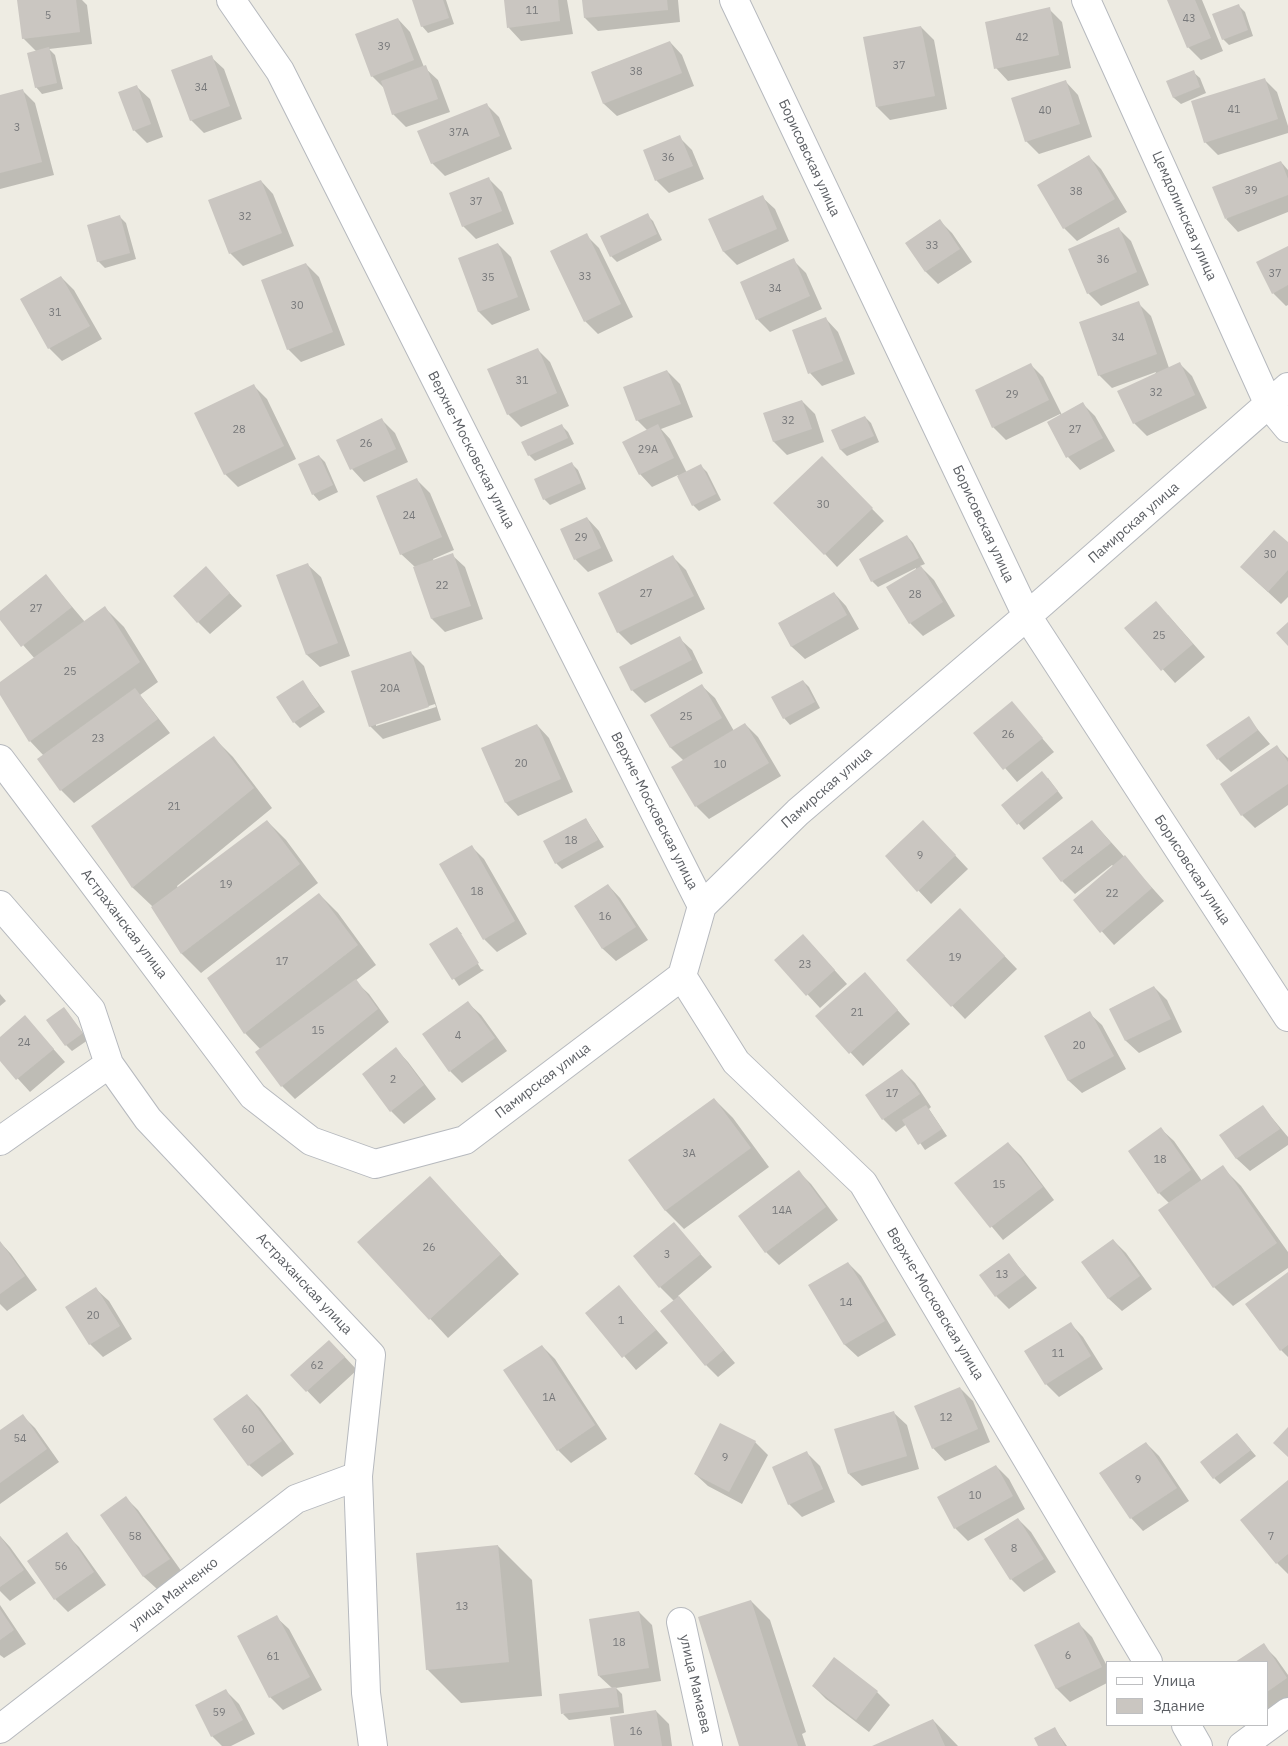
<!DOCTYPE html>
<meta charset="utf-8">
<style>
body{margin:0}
#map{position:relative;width:1288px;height:1746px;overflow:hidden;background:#eeece3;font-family:"IBM Plex Sans",sans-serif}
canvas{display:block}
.legend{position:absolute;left:1106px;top:1661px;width:162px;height:65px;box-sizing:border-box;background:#fff;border:1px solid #bebfc1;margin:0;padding:6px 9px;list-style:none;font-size:15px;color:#5c5f64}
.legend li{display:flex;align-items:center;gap:10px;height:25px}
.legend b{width:25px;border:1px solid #bebfc1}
</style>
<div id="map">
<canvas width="1288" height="1746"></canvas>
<ul class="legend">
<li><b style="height:6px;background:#fff"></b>Улица</li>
<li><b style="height:14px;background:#cac6c1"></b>Здание</li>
</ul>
</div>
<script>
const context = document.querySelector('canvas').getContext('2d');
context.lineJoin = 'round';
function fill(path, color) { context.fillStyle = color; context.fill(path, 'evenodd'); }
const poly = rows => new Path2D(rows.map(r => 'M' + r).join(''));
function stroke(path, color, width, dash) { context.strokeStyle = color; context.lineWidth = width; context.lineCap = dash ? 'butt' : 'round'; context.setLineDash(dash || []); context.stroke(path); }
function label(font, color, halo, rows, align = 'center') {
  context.font = font + ' "IBM Plex Sans",sans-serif'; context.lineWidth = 4; context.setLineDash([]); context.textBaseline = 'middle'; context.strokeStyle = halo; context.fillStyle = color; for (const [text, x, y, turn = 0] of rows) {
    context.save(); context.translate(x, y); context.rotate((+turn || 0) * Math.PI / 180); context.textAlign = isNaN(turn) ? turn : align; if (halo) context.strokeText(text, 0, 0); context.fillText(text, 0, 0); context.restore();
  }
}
fill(poly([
 [19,0,82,0,87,5,92,44,49,49,55,55,63,89,42,94,36,87,36,51,23,38],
 [414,0,446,0,454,24,428,33,422,26],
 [505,0,567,0,573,34,521,41,509,28],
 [583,0,678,0,680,22,598,31,585,18],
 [1169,0,1202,0,1223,51,1201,60,1188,47],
 [1238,5,1245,12,1253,36,1229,45,1223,39],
 [1049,9,1062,22,1071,68,1008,81,996,68],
 [398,19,410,32,424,67,438,80,450,112,406,127,393,114,385,89,372,76],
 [921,27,934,40,947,109,890,120,877,107],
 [670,42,682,55,694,86,617,116,604,104,592,72],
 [211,57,224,69,242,119,204,133,191,120],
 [1193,72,1200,78,1206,93,1181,104,1174,98,1168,82],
 [1264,79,1277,92,1288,126,1288,133,1218,155,1205,142],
 [1066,82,1078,95,1092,137,1039,154,1026,141],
 [137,87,150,99,163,137,147,143,134,130],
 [22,90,35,103,54,175,0,189,0,96],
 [486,104,499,117,512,149,445,176,432,163],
 [679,137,692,150,704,179,669,193,656,180],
 [1088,156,1101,169,1127,212,1077,241,1064,228,1039,185],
 [1281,162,1288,170,1288,212,1238,232,1226,219],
 [489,179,502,192,514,224,476,239,463,226],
 [261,181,273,194,294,246,243,266,230,253],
 [762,197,775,209,789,241,737,265,724,252,710,220],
 [647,215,653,221,662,240,617,262,611,256],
 [120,217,126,223,136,259,105,268,98,261],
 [940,221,952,233,972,262,938,284,926,272,907,244],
 [1118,228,1131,241,1149,285,1101,306,1088,293],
 [586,235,599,248,633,317,598,334,585,321],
 [498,244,511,257,530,310,492,325,479,312,459,259],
 [1288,247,1288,305,1286,306,1273,293],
 [793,260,806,273,822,309,770,332,757,319],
 [306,264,319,277,345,345,301,362,288,349],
 [61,277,74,290,102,339,62,361,49,348],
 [1138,303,1151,316,1169,368,1179,363,1192,376,1207,408,1147,436,1134,423,1156,372,1112,388,1099,375],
 [826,319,838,332,855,374,822,386,810,373],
 [537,349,550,362,569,406,521,427,508,414],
 [1030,364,1043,377,1062,415,1082,403,1095,416,1115,451,1080,470,1068,457,1048,423,1061,416,1060,414,1006,440,993,427],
 [667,371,680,384,693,417,661,429,670,439,687,473,701,466,707,472,721,500,699,511,693,505,678,475,652,487,640,474,648,431,637,420],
 [254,386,267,399,296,459,238,487,225,474],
 [802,401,815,414,824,442,787,455,774,442,765,414],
 [865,417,871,423,879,442,847,456,841,450,833,431],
 [382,420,395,433,408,462,364,482,352,469,338,440],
 [562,426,568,432,574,444,535,461,529,455],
 [319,456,325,462,338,492,319,501,313,494],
 [822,458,884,521,837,567,825,554],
 [572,464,578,470,586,489,550,505,544,499],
 [417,480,430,493,454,550,433,559,434,561,452,555,465,567,483,619,445,632,432,619,415,567,401,554],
 [587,518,599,531,613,561,588,572,575,559],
 [907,536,913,543,925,564,920,566,934,580,955,616,923,636,910,623,916,568,878,587,872,581],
 [1288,544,1288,597,1281,604,1255,580],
 [673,557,686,570,705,609,631,645,618,632],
 [308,565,321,577,350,656,320,667,307,655,278,576],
 [206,568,242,606,210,634,198,622],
 [46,576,85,622,105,608,124,627,158,682,140,695,170,733,74,803,61,790,39,759,44,756,30,741,0,693,0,684,35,659,0,618,0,612],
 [834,593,846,606,859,629,805,659,792,647,779,624],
 [1168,615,1205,657,1175,683,1126,628],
 [679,638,692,650,703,673,645,703,632,690],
 [411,653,424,666,441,720,383,739,370,726],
 [435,704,436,707,376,726,376,723],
 [302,681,325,712,300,728,294,722],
 [803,681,809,687,820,708,790,725,784,718],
 [702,686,715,698,734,731,745,724,758,737,781,776,709,819,696,806,684,761,671,748,652,716],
 [1012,703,1054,752,1017,782,975,733],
 [1248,718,1270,744,1231,772,1218,759],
 [537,725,549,738,573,792,518,816,506,803,482,749],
 [214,738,233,757,272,808,177,886,178,888,267,821,286,840,318,883,201,973,182,954,152,906,133,888,93,827],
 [1277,747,1288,758,1288,805,1255,828,1242,815],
 [1048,778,1063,798,1024,830,1003,805],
 [586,819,604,847,562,869,556,863],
 [1092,821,1164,901,1114,945,1074,900,1114,867,1112,865,1075,894,1062,881],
 [936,835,968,869,931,904,887,857],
 [472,847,484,859,527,934,497,952,484,939],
 [608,885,620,898,648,940,616,961,603,949,576,906],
 [319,894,338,913,376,965,355,981,369,994,389,1022,295,1099,282,1086,257,1053,261,1050,245,1033],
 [973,923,1017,969,965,1019,908,960],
 [457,928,462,934,460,934,481,969,484,970,459,986,431,945],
 [803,935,847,984,820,1008,776,960],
 [877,987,910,1024,863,1066,817,1016],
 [1154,987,1167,1000,1182,1032,1139,1053,1126,1041,1110,1009],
 [0,994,6,1001,0,1006],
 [468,1003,481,1015,507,1051,462,1083,450,1071],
 [64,1008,88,1040,72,1051,66,1045],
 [1089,1013,1102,1025,1126,1069,1082,1093,1069,1081,1046,1036],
 [25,1017,65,1062,30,1092,0,1059,0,1039],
 [396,1049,408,1062,436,1099,404,1124,391,1111],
 [902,1070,915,1083,931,1107,929,1109,947,1136,925,1150,907,1124,896,1132,883,1119],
 [714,1099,733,1118,769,1167,684,1229,665,1210],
 [1263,1107,1288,1137,1288,1145,1250,1171,1237,1159,1221,1136],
 [1161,1129,1174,1141,1202,1181,1222,1167,1241,1186,1288,1252,1288,1268,1233,1306,1214,1287,1170,1204,1159,1193],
 [1008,1143,1021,1156,1054,1200,1003,1240,956,1184],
 [798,1171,811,1184,838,1220,779,1265,766,1252],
 [448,1197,519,1274,448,1338,359,1242],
 [674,1224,712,1267,678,1296,735,1363,718,1377,706,1365,674,1301,660,1287],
 [1113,1240,1126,1253,1152,1289,1122,1311,1109,1299,1083,1263],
 [0,1242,11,1254,37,1290,7,1311,0,1304],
 [1009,1255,1037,1288,1009,1309,996,1296],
 [848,1263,861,1276,896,1335,858,1357,845,1345,810,1286],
 [1288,1274,1288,1357,1281,1350],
 [619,1287,668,1343,636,1370,587,1313],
 [96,1289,109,1301,132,1339,103,1357,90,1344,67,1307],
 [1071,1324,1083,1337,1103,1369,1059,1397,1046,1384,1026,1352],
 [542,1346,555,1359,607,1439,571,1463,558,1450],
 [342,1354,357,1370,320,1404,292,1375],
 [960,1388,973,1401,990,1442,945,1461,933,1448],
 [247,1395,260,1408,294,1454,262,1477,249,1465],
 [894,1413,907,1425,919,1469,862,1486,849,1474],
 [23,1416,35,1428,59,1462,0,1504,0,1432],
 [1237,1434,1256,1456,1220,1484,1214,1478],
 [755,1442,768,1455,742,1504,708,1486,695,1474],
 [1146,1443,1159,1456,1189,1501,1143,1531,1131,1518],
 [807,1453,820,1466,835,1502,802,1517,789,1504],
 [996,1466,1009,1479,1025,1509,968,1541,955,1528],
 [1288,1482,1288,1574,1277,1563],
 [126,1498,138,1510,182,1572,157,1589,144,1577,101,1515],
 [1018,1519,1031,1532,1056,1572,1024,1592,1011,1579],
 [66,1534,79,1547,106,1585,68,1612,55,1599,28,1561],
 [0,1536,10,1547,36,1583,10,1601,0,1591],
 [498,1546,532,1580,542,1696,461,1703,427,1669],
 [751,1601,770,1620,806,1732,802,1734,806,1746,741,1746],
 [0,1605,26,1644,4,1658,0,1655],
 [639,1612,652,1625,661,1681,616,1688,622,1694,624,1713,569,1720,563,1714,612,1688,599,1676],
 [276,1617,289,1629,322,1690,283,1710,270,1697],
 [1079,1624,1092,1637,1107,1666,1107,1683,1070,1702,1057,1689,1036,1646],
 [1263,1645,1276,1658,1288,1675,1288,1699,1267,1713,1267,1662,1238,1662],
 [813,1686,877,1692,890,1705,869,1732,826,1699],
 [226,1691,239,1704,255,1734,231,1746,222,1746,212,1736,197,1706],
 [656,1711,669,1724,672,1746,616,1746],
 [933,1720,958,1746,875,1746],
 [1055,1729,1067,1746,1040,1746]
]), '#0003');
fill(poly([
 [17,0,76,0,80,32,22,39],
 [412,0,443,0,449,18,421,27],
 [504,0,558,0,560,21,507,28],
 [582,0,667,0,668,10,584,18],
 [1167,0,1195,0,1211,38,1187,48],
 [1239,4,1248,30,1222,40,1212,14],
 [1050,7,1059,55,994,69,985,22],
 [398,18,414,60,371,77,355,34],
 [921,26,935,96,876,107,863,37],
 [670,41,682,73,603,104,591,72],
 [49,47,57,83,35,88,27,53],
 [212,55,230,106,190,121,171,70],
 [426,65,438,99,392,115,381,81],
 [1194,70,1200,87,1173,98,1166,81],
 [1265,78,1278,119,1204,143,1191,101],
 [1066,80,1080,124,1025,142,1011,98],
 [137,85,151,124,133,131,118,92],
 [23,89,42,162,0,173,0,95],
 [487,103,500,136,431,164,417,131],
 [680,135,693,166,655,181,643,150],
 [1089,155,1115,199,1063,229,1037,185],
 [1281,161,1288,179,1288,195,1225,219,1212,187],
 [489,177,502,211,462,227,449,193],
 [261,180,282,233,229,254,208,200],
 [763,195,777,229,723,252,708,219],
 [648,213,657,234,610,257,600,236],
 [120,215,130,253,97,262,87,225],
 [940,219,960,249,925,272,905,243],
 [1119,227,1137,272,1087,294,1068,249],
 [587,233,621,304,584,322,550,251],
 [498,243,518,297,478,312,458,258],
 [1288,246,1288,285,1272,294,1256,262],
 [794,258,810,296,756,320,740,282],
 [306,263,333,332,287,350,261,280],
 [61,276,90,326,48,349,20,299],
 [1139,301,1157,354,1098,376,1079,322],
 [826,317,843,361,808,374,792,330],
 [538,348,557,393,507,415,487,369],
 [1180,362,1195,395,1133,424,1117,391],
 [1031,363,1049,400,992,428,975,390],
 [667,370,681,404,636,421,623,387],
 [254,384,284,446,224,475,194,413],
 [802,400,812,429,773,442,763,413],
 [1083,402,1103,438,1066,458,1047,422],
 [865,416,874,436,840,450,831,430],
 [382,418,396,449,350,470,336,440],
 [562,424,568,438,528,456,521,442],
 [658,424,674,458,639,475,622,442],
 [319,455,333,485,312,495,298,464],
 [822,456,873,508,824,555,773,503],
 [572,462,581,483,543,500,534,479],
 [701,464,716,494,692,506,677,476],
 [417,478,442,537,400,555,376,496],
 [587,517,601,548,574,560,560,529],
 [1274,530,1288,542,1288,570,1268,592,1240,567],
 [907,535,919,558,871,582,859,559],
 [453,553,471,606,431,619,413,567],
 [673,555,694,596,617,633,598,593],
 [308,563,338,643,306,655,276,575],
 [206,566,230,593,197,623,173,596],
 [921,566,943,602,909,624,886,587],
 [46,574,72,607,21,647,0,620,0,611],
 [834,592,847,615,791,647,778,623],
 [1156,601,1193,644,1161,671,1124,628],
 [105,606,140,662,29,742,0,695,0,682],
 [1288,622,1288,646,1276,633],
 [680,636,692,660,631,691,619,667],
 [411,651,429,707,369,727,351,671],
 [303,680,319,706,293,723,276,697],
 [803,680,815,702,783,719,771,697],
 [702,684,722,718,670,748,650,715],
 [135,688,158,719,60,791,37,759],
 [1012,701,1043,738,1003,770,973,733],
 [1249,716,1258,730,1217,760,1206,745],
 [745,723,769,763,695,807,671,767],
 [537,724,561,779,505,803,481,748],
 [214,736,254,788,132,888,91,826],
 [1277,745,1288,762,1288,784,1241,816,1220,784],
 [1042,771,1058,791,1017,825,1001,805],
 [586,818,598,840,555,864,543,841],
 [267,820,300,864,181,954,151,907],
 [923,820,956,855,917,892,885,856],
 [1092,820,1111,843,1061,882,1042,858],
 [472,845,515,921,483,940,439,864],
 [1125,855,1152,888,1100,933,1073,900],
 [608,884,636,927,602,949,574,906],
 [319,893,358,945,244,1034,207,978],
 [960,908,1005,956,951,1007,906,960],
 [457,927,479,963,452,980,429,944],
 [803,934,835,970,806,996,774,960],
 [865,972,898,1010,849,1054,815,1016],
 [356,979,378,1009,281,1087,255,1052],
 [1154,986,1171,1019,1125,1041,1109,1009],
 [468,1001,495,1038,449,1072,422,1034],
 [64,1007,83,1033,65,1046,46,1020],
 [1090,1011,1114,1056,1068,1081,1044,1036],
 [25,1015,54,1049,16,1080,0,1061,0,1037],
 [396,1047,424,1085,390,1112,362,1074],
 [902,1069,920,1094,882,1120,865,1095],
 [714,1098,751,1148,665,1211,628,1160],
 [926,1105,942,1129,918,1145,902,1120],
 [1263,1105,1280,1129,1236,1159,1219,1135],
 [1161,1127,1191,1170,1158,1194,1128,1151],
 [1008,1142,1043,1187,990,1228,954,1183],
 [1223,1165,1277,1243,1213,1288,1158,1210],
 [799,1170,826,1207,765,1253,738,1216],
 [430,1176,501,1254,429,1320,357,1242],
 [674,1222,701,1254,659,1288,633,1256],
 [1113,1239,1140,1276,1108,1299,1081,1262],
 [0,1241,25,1276,0,1294],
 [1009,1253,1025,1275,995,1297,979,1275],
 [848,1262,885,1321,844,1345,808,1285],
 [1288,1272,1288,1345,1280,1351,1245,1304],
 [619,1285,656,1330,622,1358,585,1313],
 [96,1287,120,1326,89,1345,65,1307],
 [679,1296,724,1350,705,1366,660,1311],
 [1071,1322,1091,1356,1045,1385,1024,1351],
 [329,1340,345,1357,306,1392,290,1375],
 [542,1345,595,1425,557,1451,503,1370],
 [960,1387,978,1429,932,1449,914,1406],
 [247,1394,282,1441,248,1466,213,1419],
 [894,1411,907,1456,848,1474,834,1429],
 [23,1414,47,1449,0,1483,0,1430],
 [720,1423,756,1441,729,1492,694,1474],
 [1288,1427,1288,1457,1273,1443],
 [1237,1433,1251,1450,1213,1479,1200,1462],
 [1146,1442,1177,1488,1130,1519,1099,1473],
 [807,1451,823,1489,788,1505,772,1467],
 [996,1465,1013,1496,954,1529,937,1497],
 [1288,1480,1288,1554,1276,1564,1240,1520],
 [126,1496,170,1559,143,1577,100,1515],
 [1018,1518,1044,1559,1010,1580,984,1539],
 [67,1532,94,1572,54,1600,27,1561],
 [0,1536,24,1570,0,1587],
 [498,1545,509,1662,426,1670,416,1553],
 [751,1600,787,1713,798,1746,739,1746,734,1730,698,1617],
 [0,1609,14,1630,0,1640],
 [639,1611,649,1668,598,1676,589,1619],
 [277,1615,310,1677,269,1698,237,1636],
 [1079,1622,1102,1667,1056,1689,1034,1645],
 [1264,1643,1287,1678,1267,1692,1267,1662,1235,1662],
 [834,1657,878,1691,856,1720,812,1686],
 [616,1687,619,1707,561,1714,559,1694],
 [226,1689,243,1720,211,1737,195,1705],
 [656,1710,662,1746,614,1746,610,1717],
 [933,1719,945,1746,872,1746],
 [1055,1727,1065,1746,1038,1746,1034,1738]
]), '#cac6c1');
const street = poly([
 [231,0,280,71,702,906],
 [734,0,1027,616,1288,1017],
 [1086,0,1269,405,1288,428],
 [0,759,253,1096,311,1141,375,1164,465,1140,682,976,702,906,798,812,1027,616,1288,387],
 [0,905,91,1010,109,1064,148,1119,371,1355,358,1476,366,1693,373,1746],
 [682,976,736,1062,863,1183,1148,1662],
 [0,1141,109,1064],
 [681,1622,708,1746],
 [1186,1725,1198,1746],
 [0,1729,296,1499,358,1476],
 [1242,1746,1288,1712]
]);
stroke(street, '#b6b9be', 30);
stroke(street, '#fff', 28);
label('11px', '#78797b', null, [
 ["11",532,11],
 ["5",48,16],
 ["43",1189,19],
 ["42",1022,38],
 ["39",384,47],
 ["37",899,66],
 ["38",636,72],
 ["34",201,88],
 ["41",1234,110],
 ["40",1045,111],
 ["3",17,128],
 ["37А",459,133],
 ["36",668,158],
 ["39",1251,191],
 ["38",1076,192],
 ["37",476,202],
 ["32",245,217],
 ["33",932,246],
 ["36",1103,260],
 ["37",1275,274],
 ["33",585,277],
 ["35",488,278],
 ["34",775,289],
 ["30",297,306],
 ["31",55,313],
 ["34",1118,338],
 ["31",522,381],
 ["32",1156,393],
 ["29",1012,395],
 ["32",788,421],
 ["28",239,430],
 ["27",1075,430],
 ["26",366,444],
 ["29А",648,450],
 ["30",823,505],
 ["24",409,516],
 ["29",581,538],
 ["30",1270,555],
 ["22",442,586],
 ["27",646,594],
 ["28",915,595],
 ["27",36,609],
 ["25",1159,636],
 ["25",70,672],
 ["20А",390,689],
 ["25",686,717],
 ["26",1008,735],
 ["23",98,739],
 ["20",521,764],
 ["10",720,765],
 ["21",174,807],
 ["18",571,841],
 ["24",1077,851],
 ["9",920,856],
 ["19",226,885],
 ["18",477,892],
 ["22",1112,894],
 ["16",605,917],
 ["19",955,958],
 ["17",282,962],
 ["23",805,965],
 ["21",857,1013],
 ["15",318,1031],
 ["4",458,1036],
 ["24",24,1043],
 ["20",1079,1046],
 ["2",393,1080],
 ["17",892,1094],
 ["3А",689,1154],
 ["18",1160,1160],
 ["15",999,1185],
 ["14А",782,1211],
 ["26",429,1248],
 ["3",667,1255],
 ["13",1002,1275],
 ["14",846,1303],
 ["20",93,1316],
 ["1",621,1321],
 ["11",1058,1354],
 ["62",317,1366],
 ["1А",549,1398],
 ["12",946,1418],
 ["60",248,1430],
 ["54",20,1439],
 ["9",725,1458],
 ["9",1138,1480],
 ["10",975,1496],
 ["58",135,1537],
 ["7",1271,1537],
 ["8",1014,1549],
 ["56",61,1567],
 ["13",462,1607],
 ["18",619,1643],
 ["6",1068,1656],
 ["61",273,1657],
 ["59",219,1713],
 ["16",636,1732]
]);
label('14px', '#5c5f64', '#fff', [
 ["Борисовская улица",809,158,65],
 ["Цемдолинская улица",1184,216,66],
 ["Верхне-Московская улица",471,450,63],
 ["Памирская улица",1134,523,-41],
 ["Борисовская улица",983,524,65],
 ["Памирская улица",827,788,-41],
 ["Верхне-Московская улица",654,811,63],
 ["Борисовская улица",1192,870,57],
 ["Астраханская улица",124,924,53],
 ["Памирская улица",543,1081,-37],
 ["Астраханская улица",304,1284,47],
 ["Верхне-Московская улица",935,1304,59],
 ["улица Манченко",174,1594,-38],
 ["улица Мамаева",695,1684,77]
]);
</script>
